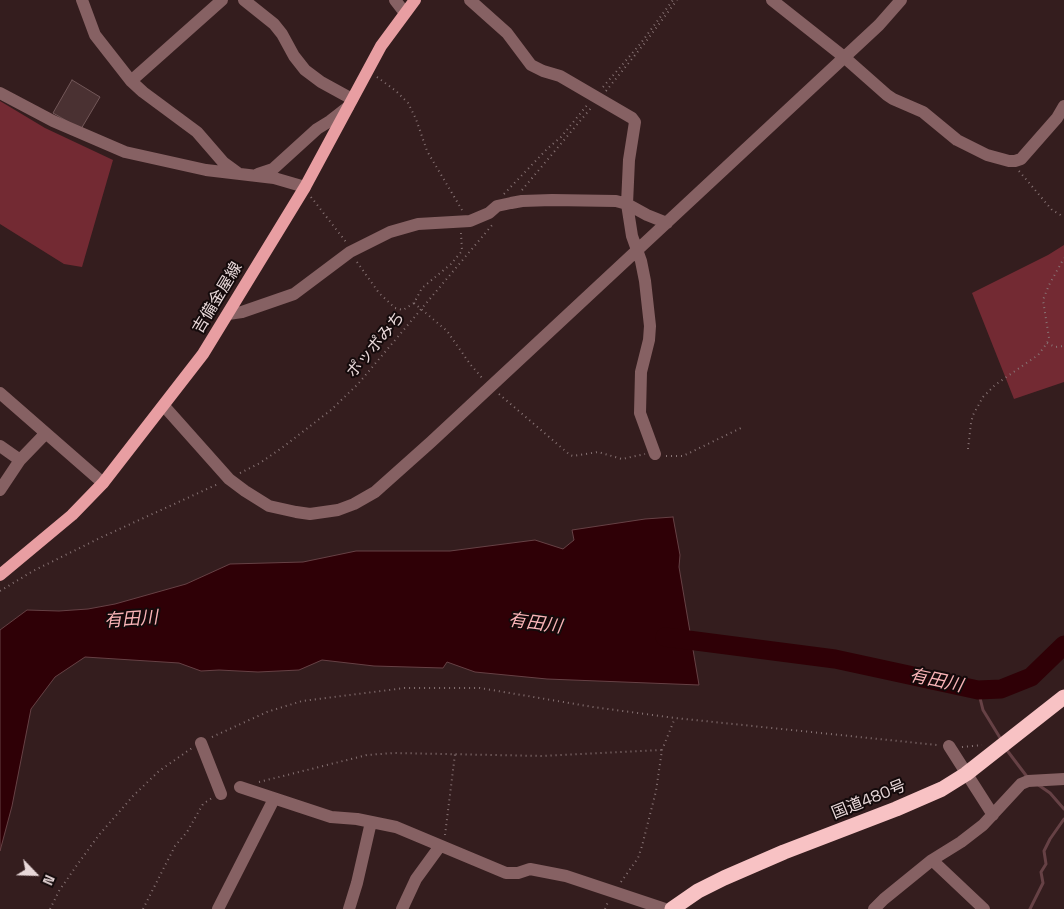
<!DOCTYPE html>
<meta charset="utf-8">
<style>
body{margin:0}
#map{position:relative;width:1064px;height:909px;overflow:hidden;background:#341d1e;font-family:"Space Grotesk",sans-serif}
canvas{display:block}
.north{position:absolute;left:10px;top:849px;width:50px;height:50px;-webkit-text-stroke:4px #140a0b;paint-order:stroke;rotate:114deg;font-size:14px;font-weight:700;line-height:20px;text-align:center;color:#e8d8d9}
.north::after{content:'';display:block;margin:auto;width:18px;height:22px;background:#e8d8d9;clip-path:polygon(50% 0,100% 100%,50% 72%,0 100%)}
</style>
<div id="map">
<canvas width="1064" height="909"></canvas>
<div class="north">N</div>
</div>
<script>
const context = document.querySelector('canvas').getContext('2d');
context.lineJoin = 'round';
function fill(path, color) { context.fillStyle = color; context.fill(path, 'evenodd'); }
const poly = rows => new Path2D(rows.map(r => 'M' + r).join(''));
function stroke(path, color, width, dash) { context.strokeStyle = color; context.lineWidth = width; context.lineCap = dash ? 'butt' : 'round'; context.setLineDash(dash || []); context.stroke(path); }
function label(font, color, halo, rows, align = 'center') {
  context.font = font + ' "Space Grotesk","Noto Sans JP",sans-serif'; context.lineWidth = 4; context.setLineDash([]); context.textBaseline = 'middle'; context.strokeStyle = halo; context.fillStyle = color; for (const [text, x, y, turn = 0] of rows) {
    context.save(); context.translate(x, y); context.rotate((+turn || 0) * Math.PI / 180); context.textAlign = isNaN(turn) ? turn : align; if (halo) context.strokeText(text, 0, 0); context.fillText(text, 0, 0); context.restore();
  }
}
fill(poly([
 [0,101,45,128,113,160,82,267,64,264,0,224],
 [1064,245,1064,382,1014,399,972,293,1048,255]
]), '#732a33');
const water = poly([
 [673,517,680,555,679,567,699,685,547,679,475,672,447,662,443,668,374,666,322,660,299,670,258,672,219,670,201,671,179,663,85,657,55,677,31,709,12,806,0,851,0,630,27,610,59,611,88,609,115,604,186,584,230,564,303,562,356,551,450,551,535,540,563,549,574,540,572,530,645,519,673,517]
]);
fill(water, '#2f0006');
stroke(water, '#664145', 1);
stroke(poly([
 [978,690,983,710,1002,741],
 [1006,749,1028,778],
 [1037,784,1050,793,1064,809],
 [1030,909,1043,883,1041,872,1046,864,1044,851,1050,839,1064,819]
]), '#664145', 3);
stroke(poly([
 [665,637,835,659,978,690,1001,689,1031,677,1064,645]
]), '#2f0006', 19);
const building = poly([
 [72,80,100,97,81,129,53,113,72,80]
]);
fill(building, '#4a3132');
stroke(building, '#735859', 1);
stroke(poly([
 [377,77,396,91,408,103,416,119,427,151,462,210],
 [603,87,641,43,673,0],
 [606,91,644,44,677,0],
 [1019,171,1052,210,1064,217],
 [522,190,591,108],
 [504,194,547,149,561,137,588,104],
 [311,197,346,242],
 [357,262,379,293,395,308,403,310,414,303,422,288,451,264,462,251,461,233],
 [414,303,447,331,470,364,483,379],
 [1047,343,1055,347,1064,346],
 [499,394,570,455,573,456,598,452,622,459,645,454],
 [968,449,971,423,973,415,983,397,995,385,1038,355,1047,343,1049,338,1043,300,1049,285,1064,258],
 [666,456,683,456,743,427],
 [240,473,260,463,283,447,331,410,358,384,493,224],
 [0,591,33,571,102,537,218,484],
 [212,737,267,712,302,701,405,688,480,688,593,707,675,718,937,745],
 [962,747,982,745],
 [259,782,367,755,394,753,543,756,662,750],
 [445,835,455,754],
 [621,882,638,858,642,846,656,791,662,750,675,718],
 [50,909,59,891,77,865,99,835,133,796,159,771,192,748],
 [143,909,175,846,187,832,203,804,212,798],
 [605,909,608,902]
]), '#877374', 2, [1, 4]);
stroke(poly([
 [82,0,95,35,131,81,143,92,197,132,223,162,238,173],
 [244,0,274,24,282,34,294,56,305,70,321,82,352,99],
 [395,0,405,13],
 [470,0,507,33,531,65,543,71,560,76,632,118,635,122,629,160,627,204,632,236,641,261,645,281,650,326,649,340,641,372,640,413,655,454],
 [772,0,844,57,887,95,893,99,923,112,957,140,987,155,1009,161,1015,161,1021,159,1057,118,1064,106],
 [131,81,222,0],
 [0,93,53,121,125,152,206,170,274,178,305,187],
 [258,174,273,169,317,129,330,121,348,107],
 [228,314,242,312,294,294,350,252,390,232,418,224,470,221,489,213,497,206,511,203,522,201,552,200,616,201,627,204,647,215,667,223],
 [0,393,103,483],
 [164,406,229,479,245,491,269,506,296,512,310,514,338,510,354,504,375,492,431,442,879,25,901,0],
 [0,446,20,460],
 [0,490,20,460,46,433],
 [201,743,221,794],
 [949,746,993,815],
 [240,787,331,817,357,819,396,827,506,873,518,873,530,869,566,876,665,909],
 [932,860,984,909],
 [218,909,274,799],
 [349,909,357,883,371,822],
 [402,909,416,879,440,846],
 [874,909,884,899,932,860,961,842,983,825,1021,784,1028,781,1064,779]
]), '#866163', 12);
stroke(poly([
 [0,575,72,515,103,483,203,354,305,187,381,46,415,0]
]), '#e89ea2', 12);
stroke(poly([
 [672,909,698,891,724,878,784,852,896,809,942,789,966,774,1064,697]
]), '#f8c2c4', 15);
label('16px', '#e8d8d9', '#140a0b', [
 ["吉備金屋線",218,298,-59],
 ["ポッポみち",376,345,-50],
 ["国道480号",869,800,-22]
]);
label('italic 18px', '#f8b3b6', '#140a0b', [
 ["有田川",131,620,-4],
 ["有田川",535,624,8],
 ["有田川",936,681,12]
]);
</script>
